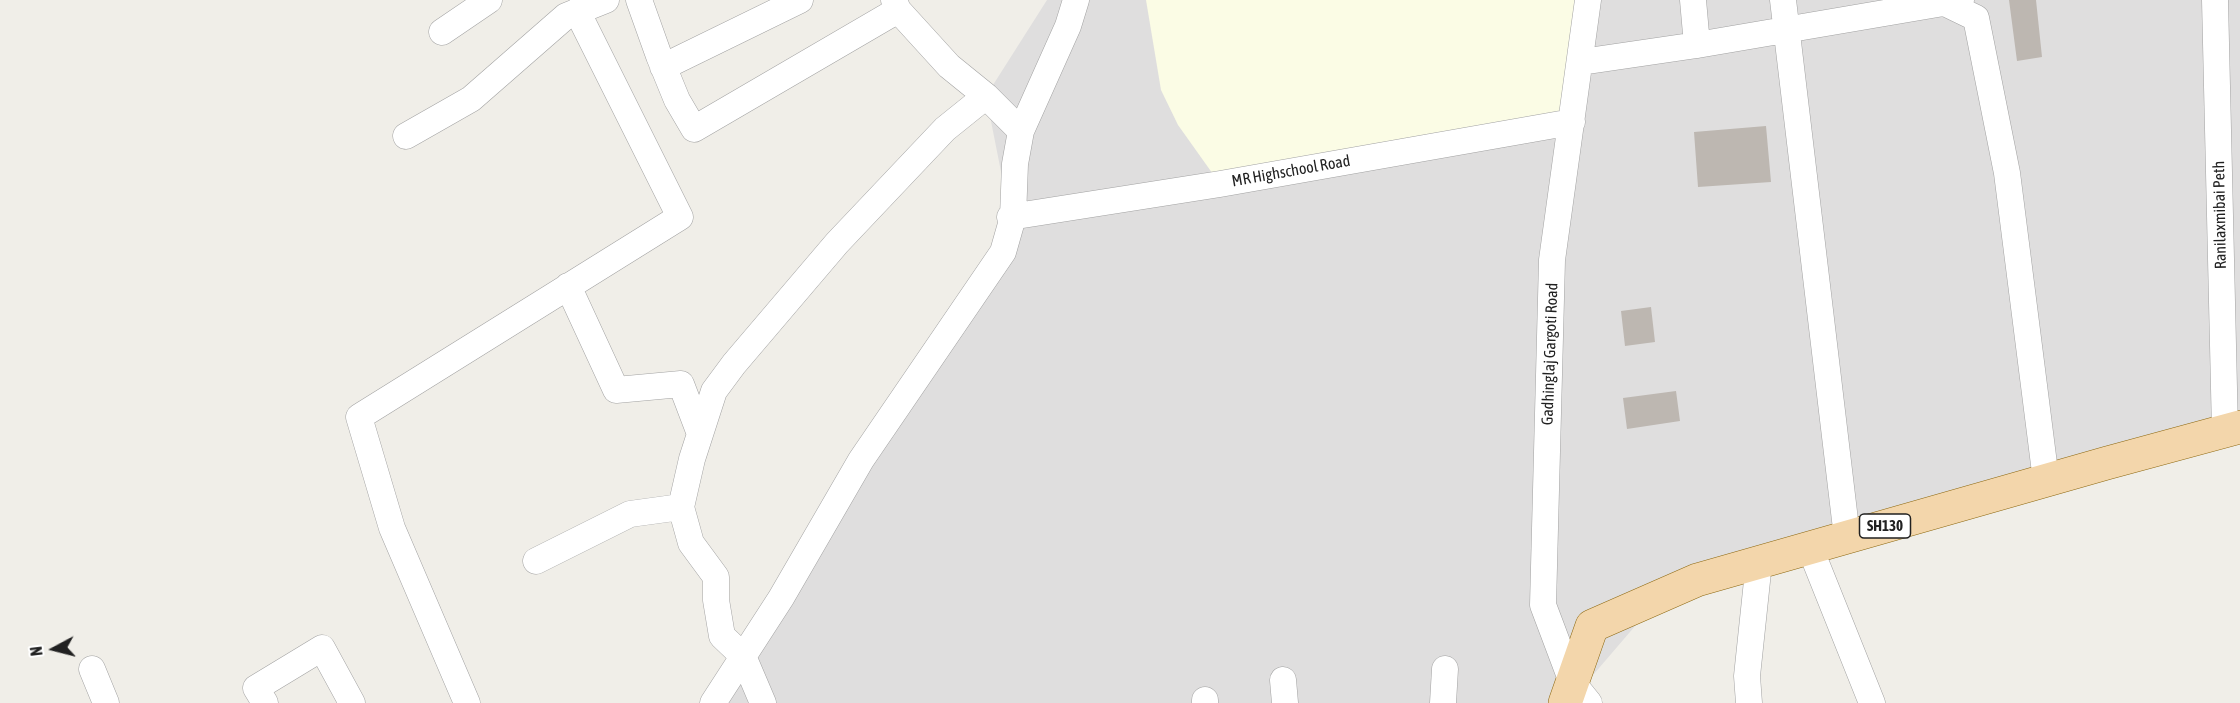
<!DOCTYPE html>
<style>
body{margin:0}
#map{position:relative;width:2240px;height:703px;overflow:hidden;background:#f0eee8;font-family:"Asap Condensed",sans-serif}
canvas{display:block}
.north{position:absolute;left:24px;top:619px;width:60px;height:60px;-webkit-text-stroke:4px #fff;paint-order:stroke;rotate:263deg;font-size:16px;font-weight:700;line-height:24px;text-align:center;color:#212121}
.north::after{content:'';display:block;margin:auto;width:21px;height:27px;background:#212121;clip-path:polygon(50% 0,100% 100%,50% 72%,0 100%)}
</style>
<div id="map">
<canvas width="2240" height="703"></canvas>
<div class="north">N</div>
</div>
<script>
const context = document.querySelector('canvas').getContext('2d');
context.lineJoin = 'round';
function fill(path, color) { context.fillStyle = color; context.fill(path, 'evenodd'); }
const poly = rows => new Path2D(rows.map(r => 'M' + r).join(''));
function stroke(path, color, width, dash) { context.strokeStyle = color; context.lineWidth = width; context.lineCap = dash ? 'butt' : 'round'; context.setLineDash(dash || []); context.stroke(path); }
function label(font, color, halo, rows, align = 'center') {
  context.font = font + ' "Asap Condensed",sans-serif'; context.lineWidth = 5; context.setLineDash([]); context.textBaseline = 'middle'; context.strokeStyle = halo; context.fillStyle = color; for (const [text, x, y, turn = 0] of rows) {
    context.save(); context.translate(x, y); context.rotate((+turn || 0) * Math.PI / 180); context.textAlign = isNaN(turn) ? turn : align; if (halo) context.strokeText(text, 0, 0); context.fillText(text, 0, 0); context.restore();
  }
}
fill(poly([
 [1047,0,2240,0,2240,428,1660,597,1569,703,714,703,1010,217,986,96]
]), '#dfdede');
fill(poly([
 [1146,0,1588,0,1572,122,1220,184,1178,125,1161,90]
]), '#fbfce5');
fill(poly([
 [2009,0,2036,0,2042,57,2017,61],
 [1766,126,1771,182,1698,187,1694,132],
 [1651,307,1655,342,1625,346,1621,311],
 [1676,391,1680,421,1627,429,1623,398]
]), '#bdb7b1');
const minor = poly([
 [639,0,659,56,677,100,694,129,898,10],
 [894,0,898,10,949,66,986,96,1021,131],
 [1588,0,1552,260,1543,605,1572,682,1589,703],
 [1693,0,1697,45],
 [1783,0,1847,537],
 [1945,0,1945,3,1976,18,2007,173,2046,480],
 [2215,0,2225,431],
 [442,32,489,0],
 [1581,62,1697,45,1961,0],
 [663,67,800,0],
 [406,136,471,99,566,16,606,0],
 [1010,217,1220,184,1572,122],
 [568,286,616,390,681,384,700,434],
 [1810,548,1872,703],
 [536,561,630,514,681,507],
 [92,669,106,703],
 [1283,680,1285,703],
 [265,703,256,688,322,648,352,703],
 [467,703,392,528,359,417,680,217,577,11],
 [713,703,781,598,861,460,1003,252,1013,217,1015,164,1021,131,1068,26,1076,0],
 [763,703,743,656,722,636,716,600,716,577,691,543,681,507,692,459,714,391,734,364,837,243,945,129,986,96],
 [1205,703,1205,700],
 [1443,703,1445,669],
 [1749,703,1747,676,1759,562]
]);
const major = poly([
 [1565,703,1592,626,1697,580,2107,463,2240,427]
]);
stroke(minor, '#a2a2a2', 27);
stroke(major, '#8d6810', 34);
stroke(minor, '#fff', 26);
stroke(major, '#f3d6ab', 33);
for (const [x, y, w] of [
 [1885,526,51]
]) { const box = new Path2D(); box.roundRect(x - w / 2, y - 12, w, 24, 4.5); context.fillStyle = '#fff'; context.fill(box); stroke(box, '#212121', 1.5); }
label('bold 15px', '#212121', null, [
 ["SH130",1885,526]
]);
label('16px', '#212121', '#fff', [
 ["MR Highschool Road",1291,171,-10],
 ["Ranilaxmibai Peth",2220,215,-91],
 ["Gadhinglaj Gargoti Road",1550,354,-88]
]);
</script>
